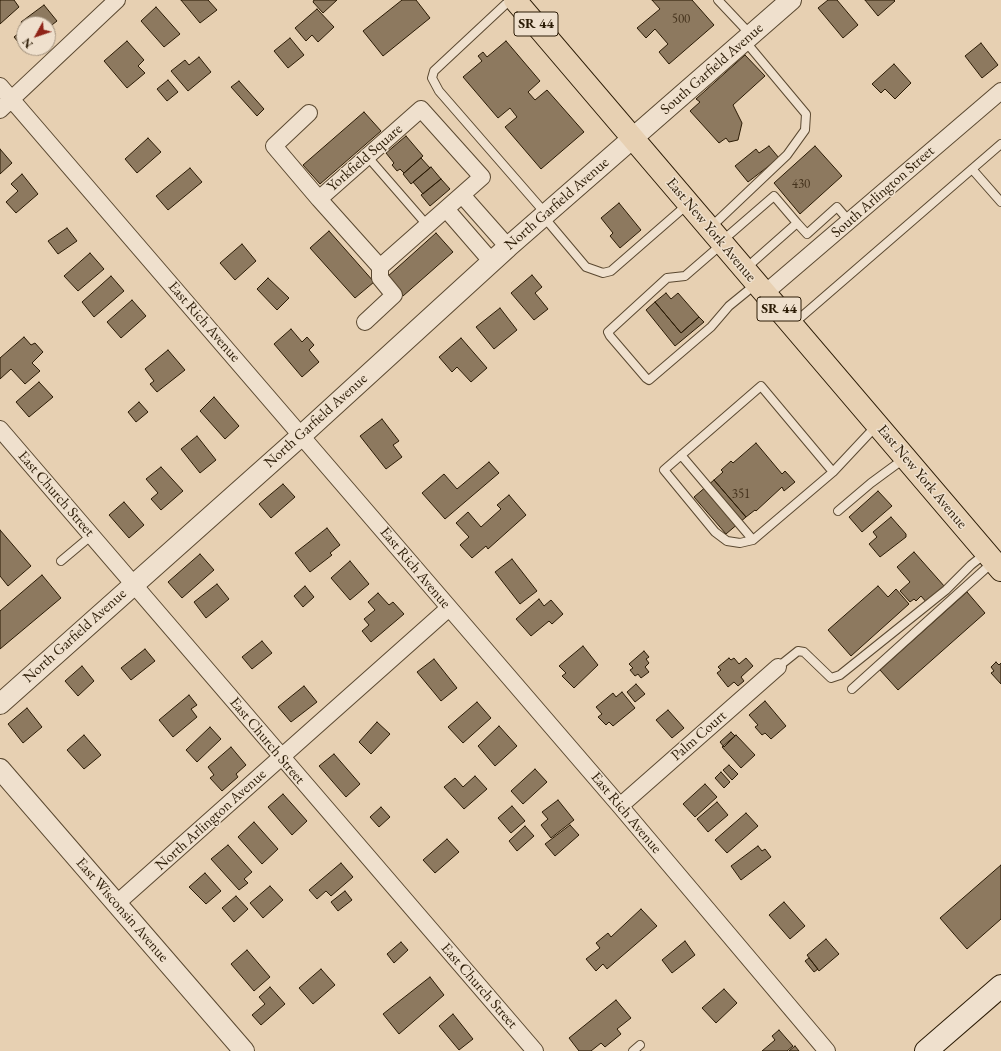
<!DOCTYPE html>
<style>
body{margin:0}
#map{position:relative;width:1001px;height:1051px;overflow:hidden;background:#e7d0b2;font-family:"EB Garamond",serif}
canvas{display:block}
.north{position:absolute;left:16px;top:16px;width:40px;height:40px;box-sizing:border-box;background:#efe0cd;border:1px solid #a1917d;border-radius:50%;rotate:230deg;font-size:11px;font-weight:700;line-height:16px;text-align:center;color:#2b1b05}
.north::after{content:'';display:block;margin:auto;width:14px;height:18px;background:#8f2418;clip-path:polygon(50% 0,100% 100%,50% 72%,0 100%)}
</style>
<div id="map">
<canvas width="1001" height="1051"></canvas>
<div class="north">N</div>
</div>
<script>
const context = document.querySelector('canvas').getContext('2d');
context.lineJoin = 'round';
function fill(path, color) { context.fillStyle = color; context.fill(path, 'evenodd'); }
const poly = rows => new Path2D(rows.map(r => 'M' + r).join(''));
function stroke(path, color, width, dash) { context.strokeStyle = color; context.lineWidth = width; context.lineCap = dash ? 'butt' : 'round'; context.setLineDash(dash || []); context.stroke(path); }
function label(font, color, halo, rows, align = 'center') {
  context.font = font + ' "EB Garamond",serif'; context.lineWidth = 3; context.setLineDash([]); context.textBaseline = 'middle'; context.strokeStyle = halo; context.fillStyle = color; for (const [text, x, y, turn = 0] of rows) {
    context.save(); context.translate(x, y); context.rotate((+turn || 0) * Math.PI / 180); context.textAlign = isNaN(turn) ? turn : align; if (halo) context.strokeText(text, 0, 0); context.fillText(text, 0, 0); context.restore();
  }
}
const building = poly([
 [0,0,14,0,19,7,0,24,0,0],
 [181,0,208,0,217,10,200,23,181,0],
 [314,0,337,0,323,13,313,2,314,0],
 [402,0,416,0,430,18,383,56,363,31,402,0],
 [652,0,692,0,714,25,669,64,659,52,668,44,655,29,646,38,637,28,660,9,652,0],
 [828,0,837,0,858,25,843,38,818,8,828,0],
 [865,0,894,0,895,1,878,16,865,0],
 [44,5,57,21,48,28,48,24,24,24,24,26,21,22,44,5],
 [156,7,180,34,164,47,141,21,156,7],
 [317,9,334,27,318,42,312,35,306,41,295,28,317,9],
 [24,29,24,47,23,48,14,37,24,29],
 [290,38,304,55,288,68,274,51,290,38],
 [127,41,144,60,138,66,145,73,127,88,104,61,127,41],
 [506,41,540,81,528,92,535,100,547,90,584,132,541,169,505,127,517,117,510,108,498,118,463,77,482,61,478,56,483,52,487,57,506,41],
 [981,43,998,65,982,78,965,56,981,43],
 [745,55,765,76,733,105,742,123,738,140,729,142,726,138,719,143,690,111,700,102,696,99,745,55],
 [199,57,211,72,188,91,171,71,185,60,189,65,199,57],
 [894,64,911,83,895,99,885,89,881,93,872,84,894,64],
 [168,80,178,92,167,101,157,89,168,80],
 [239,81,264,109,257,116,231,87,239,81],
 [364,112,381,131,320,184,303,165,364,112],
 [406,136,423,156,404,173,400,169,397,171,392,165,394,163,386,153,406,136],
 [148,138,161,152,137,173,125,159,148,138],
 [769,146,779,158,748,182,735,166,756,149,759,153,769,146],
 [815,146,842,176,800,214,774,183,815,146],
 [0,149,12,163,0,174,0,149],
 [421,158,430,168,411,184,403,174,421,158],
 [431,167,441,179,423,194,413,182,431,167],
 [190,168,202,182,168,210,156,196,190,168],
 [22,174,38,194,16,213,6,202,18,191,11,184,22,174],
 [441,179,450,189,430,206,421,195,441,179],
 [619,203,641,230,620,248,610,236,613,233,601,218,619,203],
 [67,228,77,241,58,254,48,241,67,228],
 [329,231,374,282,355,298,310,248,329,231],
 [436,233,453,252,403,296,387,277,436,233],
 [242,244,256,261,235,280,220,263,242,244],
 [90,253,104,269,78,291,64,276,90,253],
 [532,275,542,287,535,293,548,309,534,320,511,293,532,275],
 [111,276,124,291,94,317,82,302,111,276],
 [268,278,289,298,277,310,257,289,268,278],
 [666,293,671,299,678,293,699,317,681,333,655,302,666,293],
 [132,300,146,316,121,338,107,322,132,300],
 [655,302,681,333,699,317,704,322,675,346,646,310,655,302],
 [500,308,517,330,494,349,476,327,500,308],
 [291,329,302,342,307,337,314,345,309,350,319,362,302,377,274,344,291,329],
 [24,337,31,345,35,343,43,352,32,363,40,371,25,384,11,369,0,379,0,358,24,337],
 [461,338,487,368,471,382,457,367,452,372,439,357,461,338],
 [168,350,185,370,157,392,150,384,154,381,145,369,168,350],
 [39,382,53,397,29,417,16,402,39,382],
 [214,397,239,426,225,439,200,411,214,397],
 [139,402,148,412,136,422,128,412,139,402],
 [382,419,399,441,393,445,402,457,386,469,360,436,382,419],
 [197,436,216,460,200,473,181,449,197,436],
 [756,443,782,474,785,471,795,482,784,491,782,487,756,511,755,510,746,517,714,480,723,472,721,470,731,461,733,463,756,443],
 [489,462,499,473,445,519,422,493,444,474,457,489,489,462],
 [161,467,183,491,161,510,151,499,158,493,146,479,161,467],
 [714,480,746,517,726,534,694,497,714,480],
 [283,484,295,497,271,518,259,504,283,484],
 [878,491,892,506,862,532,849,517,878,491],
 [509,495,526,515,488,549,486,546,472,558,460,545,469,537,456,523,468,512,481,527,501,509,497,505,509,495],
 [124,502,144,525,129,538,109,515,124,502],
 [891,517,906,534,906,537,880,557,869,544,877,537,873,532,891,517],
 [327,528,340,545,330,553,332,555,310,572,295,553,327,528],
 [0,530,31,566,8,586,0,576,0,530],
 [914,552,945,587,927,603,921,596,916,601,914,599,910,602,900,591,910,582,897,567,914,552],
 [200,554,214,570,182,598,168,582,200,554],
 [512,559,537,591,520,604,495,572,512,559],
 [350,561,369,584,350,600,331,578,350,561],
 [42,575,61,598,0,649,0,611,42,575],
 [217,584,229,599,206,618,194,602,217,584],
 [305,586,314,597,303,607,294,596,305,586],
 [878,586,888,597,896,589,909,604,851,656,828,630,878,586],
 [967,592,985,613,898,690,880,670,967,592],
 [378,593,389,605,393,602,404,614,371,642,362,631,369,625,364,619,375,610,368,602,378,593],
 [539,599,544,606,551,600,563,614,552,624,549,621,531,636,516,619,539,599],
 [262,641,272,653,252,669,242,657,262,641],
 [583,646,598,665,574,688,562,676,566,673,559,666,583,646],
 [145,649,155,661,131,680,121,668,145,649],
 [644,651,649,657,646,659,649,663,645,667,649,672,641,678,638,674,635,676,630,670,633,668,629,664,644,651],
 [729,658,731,660,734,658,739,664,746,658,753,666,741,677,744,681,738,686,734,682,728,687,717,673,721,670,718,667,729,658],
 [434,659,457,688,441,701,417,672,434,659],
 [996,662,999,665,1001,663,1001,684,991,673,994,671,991,667,996,662],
 [82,666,94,681,78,696,65,681,82,666],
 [636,684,645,694,635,702,627,692,636,684],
 [304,686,317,702,291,722,278,707,304,686],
 [622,692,635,708,613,726,609,722,606,725,598,717,602,714,596,707,613,693,616,697,622,692],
 [189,695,197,705,191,709,197,717,173,737,159,720,189,695],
 [765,701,786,726,771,739,765,733,762,735,755,727,758,725,749,715,765,701],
 [477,702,491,718,463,743,448,727,477,702],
 [27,708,42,727,23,743,8,724,27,708],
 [668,710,684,728,672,738,656,720,668,710],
 [377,722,390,734,371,754,359,742,377,722],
 [499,726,517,746,495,766,478,746,499,726],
 [210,727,221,739,197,762,186,750,210,727],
 [731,732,735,736,724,747,720,742,731,732],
 [84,735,101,755,84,769,67,750,84,735],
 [736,735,755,755,741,768,722,747,736,735],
 [231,747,246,765,236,774,238,777,222,791,210,778,214,775,208,767,231,747],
 [334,754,360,784,346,797,319,766,334,754],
 [729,765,738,774,732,780,723,770,729,765],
 [535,769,547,782,523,804,511,791,535,769],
 [721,772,730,782,724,788,715,778,721,772],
 [475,776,487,789,464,809,444,787,455,778,463,787,475,776],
 [705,784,717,797,695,817,683,804,705,784],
 [283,794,307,821,292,835,268,807,283,794],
 [558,800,574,820,551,838,541,825,548,819,542,812,558,800],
 [717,802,728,815,708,832,697,819,717,802],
 [512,806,525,821,511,833,498,818,512,806],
 [381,807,390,817,379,827,370,817,381,807],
 [746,813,758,826,727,853,715,840,746,813],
 [254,822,278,849,262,864,238,837,254,822],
 [570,825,579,835,555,856,545,844,570,825],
 [525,826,534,836,517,851,509,841,525,826],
 [447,839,459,852,435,873,423,860,447,839],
 [228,845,252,872,244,879,248,883,239,890,211,859,228,845],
 [758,846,762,851,765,849,771,857,741,880,731,866,758,846],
 [341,863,353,877,331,896,326,891,317,899,309,890,341,863],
 [1001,865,1001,919,967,949,940,918,1001,865],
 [205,873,221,891,206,904,189,887,205,873],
 [270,886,283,900,263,918,250,903,270,886],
 [345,891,352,900,338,911,331,902,345,891],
 [236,896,248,909,234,922,222,908,236,896],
 [784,902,805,926,790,939,769,915,784,902],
 [641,909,657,926,607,969,603,964,596,971,586,959,600,948,596,943,608,933,611,937,641,909],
 [826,939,839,954,819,971,807,955,826,939],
 [685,941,695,955,672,973,662,960,685,941],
 [401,942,408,950,394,963,387,954,401,942],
 [247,950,270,977,254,991,231,964,247,950],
 [809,958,818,969,814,972,805,961,809,958],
 [321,969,335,985,313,1004,299,988,321,969],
 [430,977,444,995,399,1034,383,1014,430,977],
 [270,987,285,1004,261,1025,252,1015,265,1004,259,997,270,987],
 [724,989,737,1003,716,1023,702,1008,724,989],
 [616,1000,631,1018,617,1029,621,1034,605,1047,601,1043,591,1051,579,1051,569,1038,616,1000],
 [453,1014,473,1039,459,1050,439,1026,453,1014],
 [779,1030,793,1046,787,1051,762,1051,775,1040,772,1036,779,1030],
 [795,1046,799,1051,789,1051,795,1046]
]);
fill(building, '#8d795f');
stroke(building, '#2b1b05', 1);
const service = poly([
 [510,0,434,71,432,78,439,91,546,214],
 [718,0,751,35],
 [367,156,427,225],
 [972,169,1001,202],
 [543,216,586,267,603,273,611,271,688,204],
 [710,228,787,155,805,130,806,114,745,41],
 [722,241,774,196,797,223],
 [722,244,685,276,667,278,608,332,610,336,646,378,649,380,711,327,729,306,756,284],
 [745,269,797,223,807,234,837,207,849,221],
 [793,324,1001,144],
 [681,455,753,540],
 [833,472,761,386,664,470,715,532,727,541,740,543,753,540,833,472,877,425],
 [838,511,871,483,905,458],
 [61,561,92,535],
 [778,667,798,651,804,652,831,678,840,675,946,590,971,565,986,553],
 [852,689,993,562],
 [633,1051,640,1045]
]);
const minor = poly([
 [0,86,620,806,827,1051],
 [421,109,482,177,380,267,319,199,421,109],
 [0,110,117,0],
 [309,113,274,146,319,199],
 [462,195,508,247],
 [446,209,492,262],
 [765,293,1001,91],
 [365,322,394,295,380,278,380,267],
 [0,429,535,1051],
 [620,806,778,667],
 [116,904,449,608]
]);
const tertiary = poly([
 [0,704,302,435,508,247,791,0],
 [0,769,244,1051]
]);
const secondary = poly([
 [926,1051,1001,986]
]);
const primary = poly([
 [515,0,1001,570]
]);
stroke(service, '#5a4830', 10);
stroke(minor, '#5a4830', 18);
stroke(tertiary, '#5a4830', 22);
stroke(secondary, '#2b1b05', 24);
stroke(primary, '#2b1b05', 24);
stroke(service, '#efe0cd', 8);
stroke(minor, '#efe0cd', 16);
stroke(tertiary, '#efe0cd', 20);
stroke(secondary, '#efe0cd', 22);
stroke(primary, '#e7d0b2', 22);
label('13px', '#44321c', null, [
 ["500",681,19],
 ["430",801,184],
 ["351",741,494]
]);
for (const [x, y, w] of [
 [536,24,44],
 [779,309,44]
]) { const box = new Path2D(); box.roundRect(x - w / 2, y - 12, w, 24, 3); context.fillStyle = '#efe0cd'; context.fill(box); stroke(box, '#2b1b05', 1); }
label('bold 14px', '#2b1b05', null, [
 ["SR 44",536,24],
 ["SR 44",779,309]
]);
label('15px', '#2b1b05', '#efe0cd', [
 ["South Garfield Avenue",712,69,-41],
 ["Yorkfield Square",365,158,-41],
 ["South Arlington Street",883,192,-41],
 ["North Garfield Avenue",557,204,-41],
 ["East New York Avenue",711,230,50],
 ["East Rich Avenue",204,322,49],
 ["North Garfield Avenue",316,421,-42],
 ["East New York Avenue",922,477,50],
 ["East Church Street",56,494,49],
 ["East Rich Avenue",415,568,50],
 ["North Garfield Avenue",75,636,-42],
 ["Palm Court",699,736,-41],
 ["East Church Street",267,741,50],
 ["East Rich Avenue",626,813,50],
 ["North Arlington Avenue",211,820,-42],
 ["East Wisconsin Avenue",122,910,49],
 ["East Church Street",479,986,49]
]);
</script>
